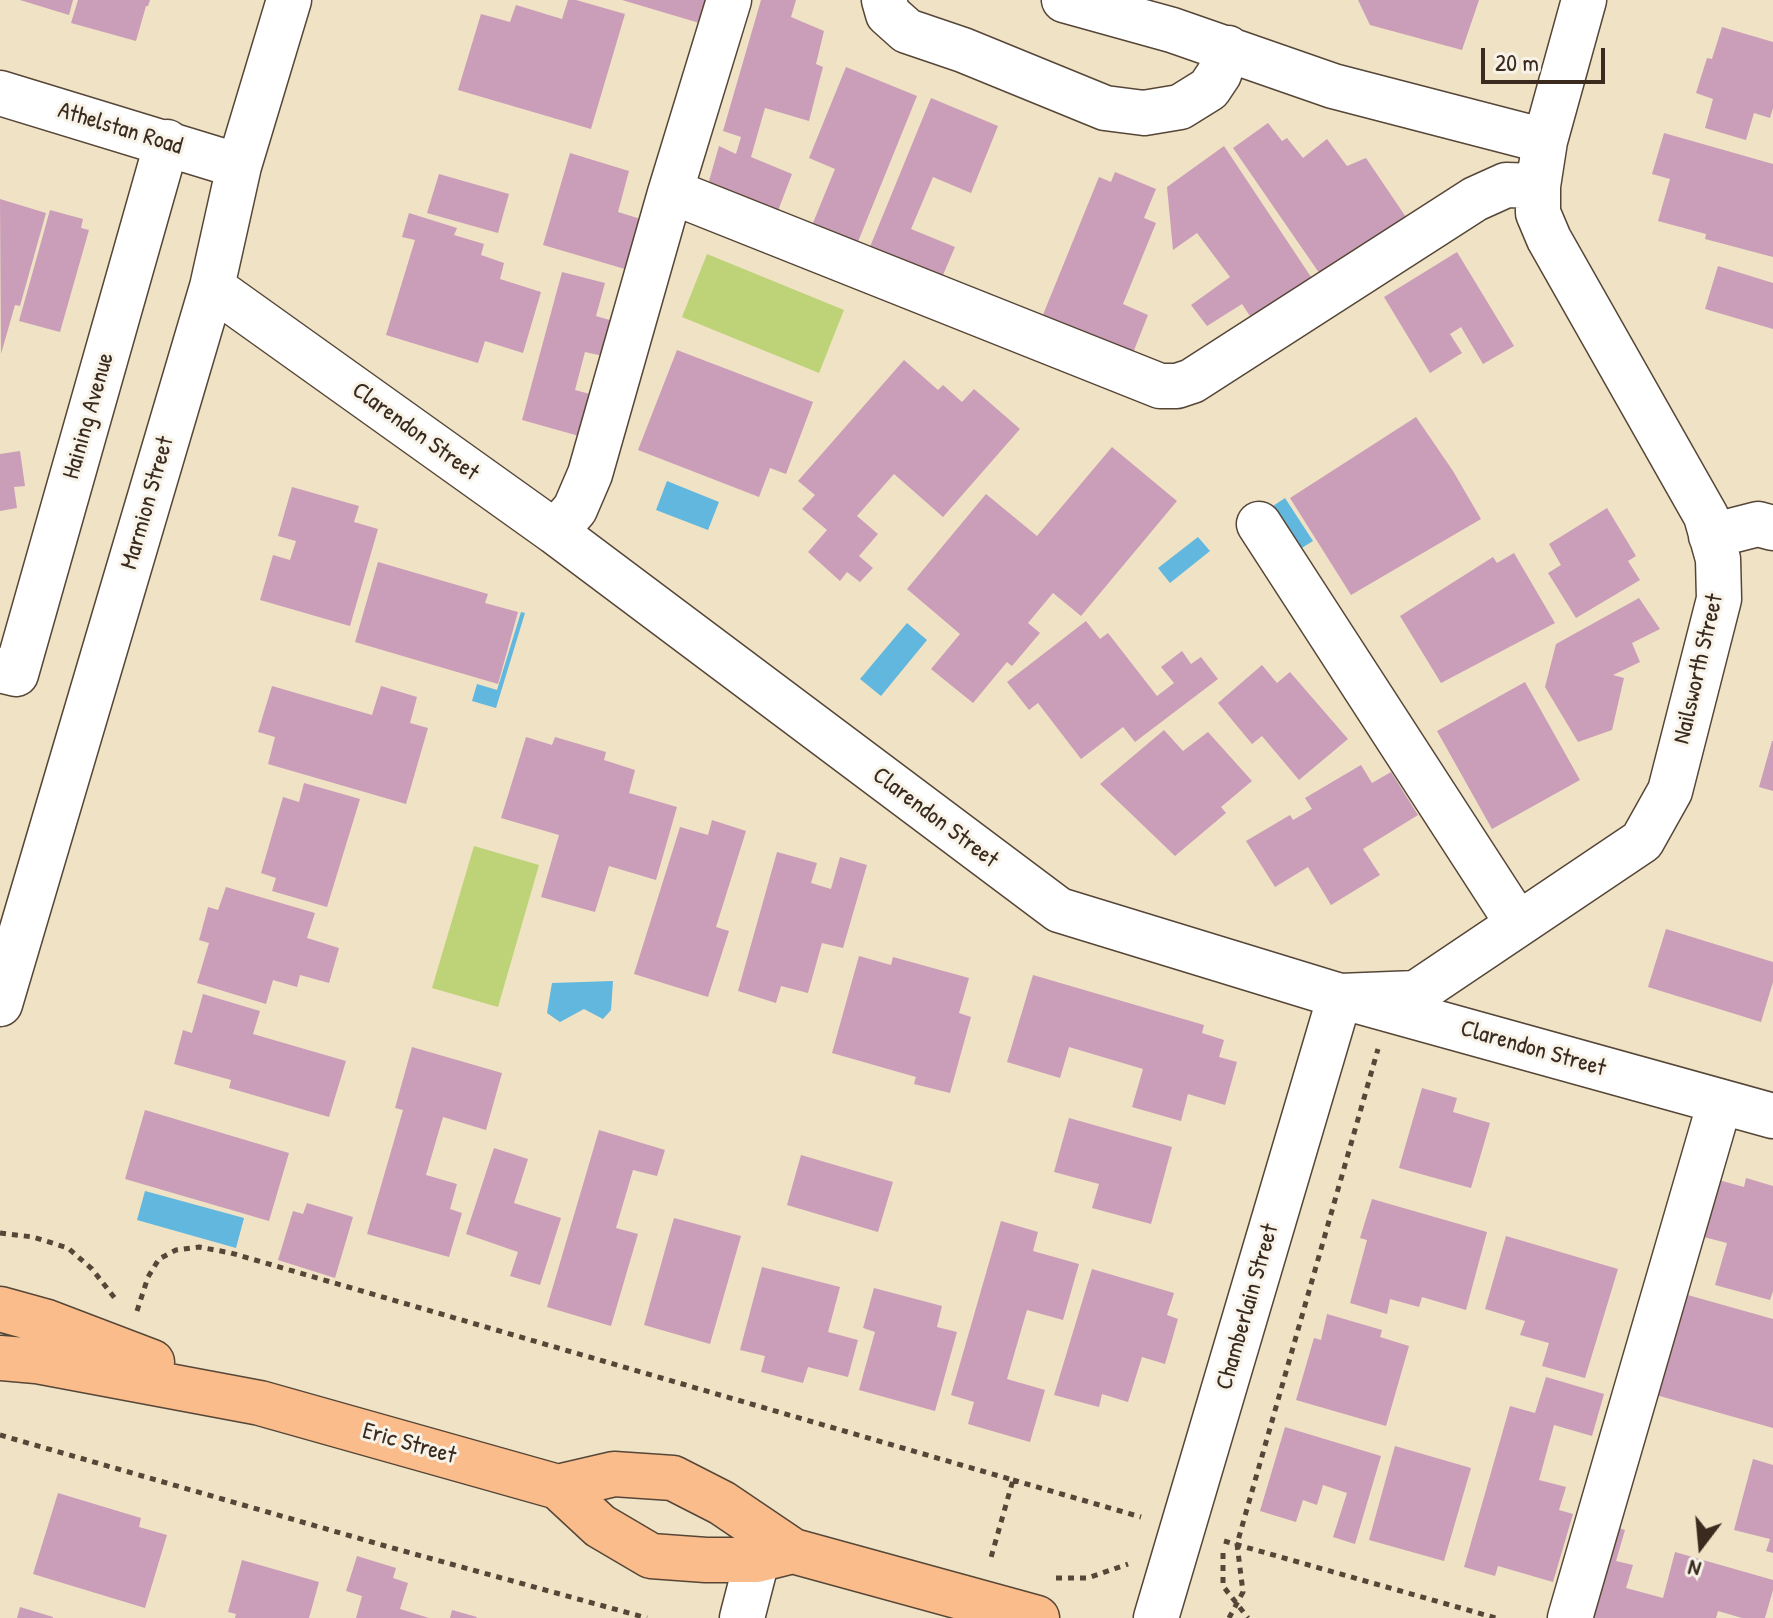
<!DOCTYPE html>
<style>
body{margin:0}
#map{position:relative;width:1773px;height:1618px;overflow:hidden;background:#efe2c5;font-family:"Patrick Hand",sans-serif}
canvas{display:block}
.north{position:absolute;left:1661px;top:1506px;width:80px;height:80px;-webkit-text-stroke:6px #f7f3e8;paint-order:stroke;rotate:196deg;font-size:22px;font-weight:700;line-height:32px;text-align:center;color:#3b2a1e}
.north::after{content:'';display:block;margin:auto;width:28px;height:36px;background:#3b2a1e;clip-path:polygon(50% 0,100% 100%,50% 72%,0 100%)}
.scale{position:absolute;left:1481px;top:48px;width:124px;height:36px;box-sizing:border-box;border:4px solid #3b2a1e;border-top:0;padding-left:10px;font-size:24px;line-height:28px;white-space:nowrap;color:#3b2a1e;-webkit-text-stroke:6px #f7f3e8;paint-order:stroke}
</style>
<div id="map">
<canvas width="1773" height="1618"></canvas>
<div class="north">N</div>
<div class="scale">20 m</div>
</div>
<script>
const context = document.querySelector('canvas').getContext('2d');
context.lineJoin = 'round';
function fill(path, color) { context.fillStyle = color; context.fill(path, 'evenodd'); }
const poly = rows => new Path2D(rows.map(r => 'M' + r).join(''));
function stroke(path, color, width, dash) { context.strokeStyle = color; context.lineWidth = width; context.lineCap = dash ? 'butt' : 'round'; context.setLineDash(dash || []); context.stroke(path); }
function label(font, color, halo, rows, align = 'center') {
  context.font = font + ' "Patrick Hand",sans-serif'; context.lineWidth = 6; context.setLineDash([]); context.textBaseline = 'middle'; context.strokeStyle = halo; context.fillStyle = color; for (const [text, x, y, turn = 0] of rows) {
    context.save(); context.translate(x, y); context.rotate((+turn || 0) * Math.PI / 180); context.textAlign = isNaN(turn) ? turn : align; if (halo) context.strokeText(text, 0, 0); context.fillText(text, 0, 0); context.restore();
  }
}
fill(poly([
 [707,254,844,310,819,373,682,317],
 [474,846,539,865,498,1007,432,988]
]), '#bed377');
fill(poly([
 [667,481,719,502,708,530,656,510],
 [1285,498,1313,541,1300,549,1273,506],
 [1198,537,1210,551,1170,583,1158,568],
 [521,612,525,613,496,708,472,701,477,684,497,690],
 [907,623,927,640,881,696,860,679],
 [613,981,611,1010,603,1019,584,1009,560,1022,547,1013,552,983],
 [145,1191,244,1218,236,1248,137,1220]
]), '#61b7de');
fill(poly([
 [20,0,73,0,69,15],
 [78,0,150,0,148,6,146,6,136,41,71,23],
 [568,0,576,0,625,14,591,129,458,90,481,14,510,22,516,5,562,19],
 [622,0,714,0,706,25],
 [761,0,796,0,791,17,824,31,816,64,823,67,809,121,765,108,751,157,792,174,776,216,705,195,719,146,736,154,741,137,723,131],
 [1358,0,1479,0,1462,50,1370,25],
 [1722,27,1773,42,1773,108,1770,118,1754,113,1746,140,1705,128,1713,99,1696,93,1707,58,1712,59],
 [846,67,917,96,853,254,808,235,835,169,809,158],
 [931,98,998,126,971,193,933,177,911,229,955,247,937,289,865,259],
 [1268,123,1282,141,1287,138,1303,158,1327,139,1347,166,1366,158,1410,223,1324,280,1233,148],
 [1664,133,1773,164,1773,257,1705,239,1706,234,1658,221,1670,179,1652,174],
 [1224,146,1317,286,1258,328,1242,304,1207,326,1191,305,1230,277,1197,233,1173,250,1167,187],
 [570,153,629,171,618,212,657,224,642,274,543,245],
 [1115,172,1156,189,1144,218,1156,223,1123,304,1148,315,1129,363,1038,327,1099,177,1111,182],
 [439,174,509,194,498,233,427,213],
 [0,199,46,213,20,306,15,305,1,354],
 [50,210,83,219,81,228,89,230,60,332,19,321],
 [409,213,457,228,454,235,484,244,481,255,504,263,500,279,541,292,523,353,485,341,478,363,386,335,415,240,402,237],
 [1457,252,1514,346,1483,364,1461,327,1450,334,1462,353,1430,373,1384,297],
 [1718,266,1773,283,1773,329,1705,309],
 [562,272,605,283,596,316,613,321,603,356,585,352,575,390,590,394,579,436,522,420],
 [677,350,813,402,786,474,770,468,759,497,638,450],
 [904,360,938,390,943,385,962,402,974,389,1020,429,943,517,894,474,857,516,878,534,859,556,873,568,860,582,847,572,840,581,808,552,827,530,802,509,815,495,798,481],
 [1416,417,1453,471,1481,519,1351,595,1290,498],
 [1112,447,1177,501,1081,616,1053,593,1028,623,1040,633,1012,666,1007,662,973,703,931,669,960,634,907,589,986,494,1037,536],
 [20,451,25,486,14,487,17,508,0,511,0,454],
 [292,487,359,506,354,522,378,529,350,626,260,600,273,555,290,560,296,541,278,536],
 [1607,508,1636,556,1628,561,1640,580,1576,618,1548,573,1561,565,1549,544],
 [1514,553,1555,623,1441,683,1400,616,1493,557,1497,563],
 [378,562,488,594,485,603,518,612,498,684,355,642],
 [1639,598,1660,629,1632,643,1640,662,1613,675,1624,678,1612,730,1578,742,1545,687,1556,644],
 [1086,621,1100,639,1108,633,1157,696,1174,683,1161,667,1182,651,1191,664,1201,657,1218,679,1135,742,1123,727,1081,759,1038,703,1029,710,1007,682],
 [1262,665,1277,683,1290,672,1348,739,1299,780,1262,736,1252,744,1218,703],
 [1525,682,1580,780,1492,829,1437,731],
 [272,686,372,715,381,686,417,697,410,723,428,728,406,804,268,764,275,737,258,732],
 [1164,730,1183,751,1208,732,1252,781,1221,807,1226,813,1175,856,1100,784],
 [526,737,552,745,555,737,606,752,604,760,635,770,629,793,677,807,656,880,609,866,595,912,541,897,559,835,501,818],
 [1772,741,1773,741,1773,791,1759,787],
 [1361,765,1372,783,1391,772,1418,815,1363,849,1380,875,1331,905,1308,867,1275,887,1246,841,1290,815,1293,820,1312,809,1305,798],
 [304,783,360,799,327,907,272,891,276,878,261,873,283,797,299,802],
 [712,820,746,831,716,927,729,931,708,997,634,974,680,827,708,835],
 [777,852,817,863,811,883,831,889,840,857,867,865,843,948,822,943,808,993,781,986,776,1003,738,991],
 [226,887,315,913,307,938,339,948,329,983,300,975,297,987,273,980,266,1004,197,983,209,943,199,940,208,907,218,910],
 [1666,929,1773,962,1773,982,1761,1022,1648,987],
 [859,956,891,965,893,957,969,978,959,1013,971,1017,950,1093,914,1084,916,1077,832,1053],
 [1033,975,1204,1025,1202,1033,1224,1040,1219,1057,1237,1062,1225,1105,1188,1094,1181,1121,1132,1107,1143,1069,1069,1047,1060,1078,1007,1062],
 [203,994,260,1011,253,1034,346,1061,329,1117,229,1088,231,1080,174,1064,183,1030,192,1033],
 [412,1047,502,1073,486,1130,443,1117,426,1175,457,1184,450,1209,462,1213,449,1257,367,1234,403,1110,395,1108],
 [1422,1088,1457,1098,1453,1112,1490,1123,1471,1188,1399,1168],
 [145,1110,289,1153,269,1221,125,1179],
 [1069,1118,1172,1147,1151,1224,1092,1208,1099,1184,1054,1172],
 [599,1130,665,1150,657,1176,633,1170,616,1228,638,1234,611,1326,547,1307],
 [494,1148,528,1159,514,1203,561,1218,540,1285,510,1276,518,1252,466,1234],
 [801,1155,893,1182,878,1232,787,1205],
 [1708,1177,1744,1187,1746,1178,1773,1186,1773,1291,1770,1300,1715,1285,1727,1243,1692,1234],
 [1372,1199,1487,1232,1466,1310,1422,1297,1419,1307,1390,1299,1387,1314,1350,1303,1367,1240,1360,1238],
 [307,1203,353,1217,335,1278,278,1260,293,1211,303,1214],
 [674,1218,741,1236,710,1344,644,1325],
 [1001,1221,1038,1232,1033,1251,1079,1264,1063,1320,1027,1310,1007,1379,1045,1390,1030,1442,968,1424,974,1402,951,1395],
 [1506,1236,1618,1269,1585,1378,1542,1366,1549,1343,1520,1335,1525,1321,1485,1309],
 [762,1267,840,1287,828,1332,858,1340,848,1377,808,1367,803,1383,761,1372,765,1356,740,1350],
 [1092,1269,1174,1293,1167,1315,1178,1319,1165,1364,1142,1357,1128,1402,1102,1394,1099,1407,1054,1395],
 [874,1288,942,1306,937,1327,957,1332,935,1411,859,1390,875,1332,863,1328],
 [1677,1292,1773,1319,1773,1428,1649,1393],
 [1327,1314,1382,1330,1380,1337,1409,1346,1386,1426,1296,1400,1314,1338,1321,1340],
 [1546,1377,1604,1394,1592,1436,1554,1425,1539,1480,1566,1487,1559,1510,1573,1514,1553,1582,1498,1566,1495,1576,1464,1567,1510,1406,1535,1413],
 [1285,1427,1381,1456,1355,1544,1333,1537,1347,1493,1323,1485,1317,1505,1303,1500,1296,1522,1260,1511],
 [1395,1446,1471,1468,1444,1561,1369,1540],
 [1753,1459,1773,1465,1773,1553,1766,1551,1770,1539,1734,1530],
 [58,1493,141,1518,139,1527,167,1535,145,1608,33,1574],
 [1605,1524,1625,1530,1616,1561,1633,1565,1626,1588,1663,1598,1675,1552,1773,1580,1773,1590,1765,1618,1742,1618,1718,1611,1716,1618,1579,1618],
 [357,1556,396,1568,393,1578,408,1583,400,1609,429,1618,356,1618,362,1596,346,1591],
 [242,1560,319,1582,309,1618,235,1618,236,1614,228,1612],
 [20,1607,53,1617,53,1618,17,1618],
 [452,1610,477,1617,476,1618,450,1618]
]), '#ca9eb8');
const minor = poly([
 [884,0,888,14,907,31,963,50,1105,108,1144,113,1180,107,1209,89,1219,74,1228,48],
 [1064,0,1172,30,1333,86,1545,141],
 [0,93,239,166],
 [670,193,690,199,1160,386,1177,386,1192,381,1475,199,1506,185,1538,186],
 [212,287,555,532,1059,910,1340,996,1773,1116],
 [1259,524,1518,924],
 [555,532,575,509,590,474,670,193,729,0],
 [1711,536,1758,524,1773,528],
 [0,670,16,674,167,142],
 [0,1004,212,287,239,166,289,0],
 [742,1618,757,1560],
 [1156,1618,1340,996,1416,993,1642,841,1670,791,1719,599,1718,559,1706,516,1549,239,1538,213,1538,186,1545,141,1584,0],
 [1570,1618,1720,1102]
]);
const major = poly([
 [0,1309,47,1322,152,1362],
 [0,1358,36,1361,260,1403,558,1487,600,1526,651,1556,706,1560,757,1560,793,1551],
 [558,1487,614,1474,673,1478,722,1503,793,1551,1037,1618]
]);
stroke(minor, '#564637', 47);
stroke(major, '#564637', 47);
stroke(poly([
 [0,1233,33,1237,68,1248,92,1269,117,1301],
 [137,1311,148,1277,159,1259,176,1250,199,1247,231,1253,1013,1480,990,1561],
 [0,1435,389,1547,647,1618],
 [1013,1480,1141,1517],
 [1224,1541,1496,1618],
 [1223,1553,1223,1586,1248,1618],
 [1056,1578,1088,1578,1128,1564],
 [1229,1618,1243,1592,1237,1544,1378,1049]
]), '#564637', 5, [6, 6]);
stroke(minor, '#fff', 44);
stroke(major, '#fabc8b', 44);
label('24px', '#3b2a1e', '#f7f3e8', [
 ["Athelstan Road",120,129,17],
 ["Haining Avenue",89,416,-74],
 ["Clarendon Street",415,432,36],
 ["Marmion Street",148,503,-74],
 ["Nailsworth Street",1699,669,-77],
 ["Clarendon Street",935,818,37],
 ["Clarendon Street",1533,1049,16],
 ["Chamberlain Street",1248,1307,-74],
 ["Eric Street",409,1444,16]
]);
</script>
